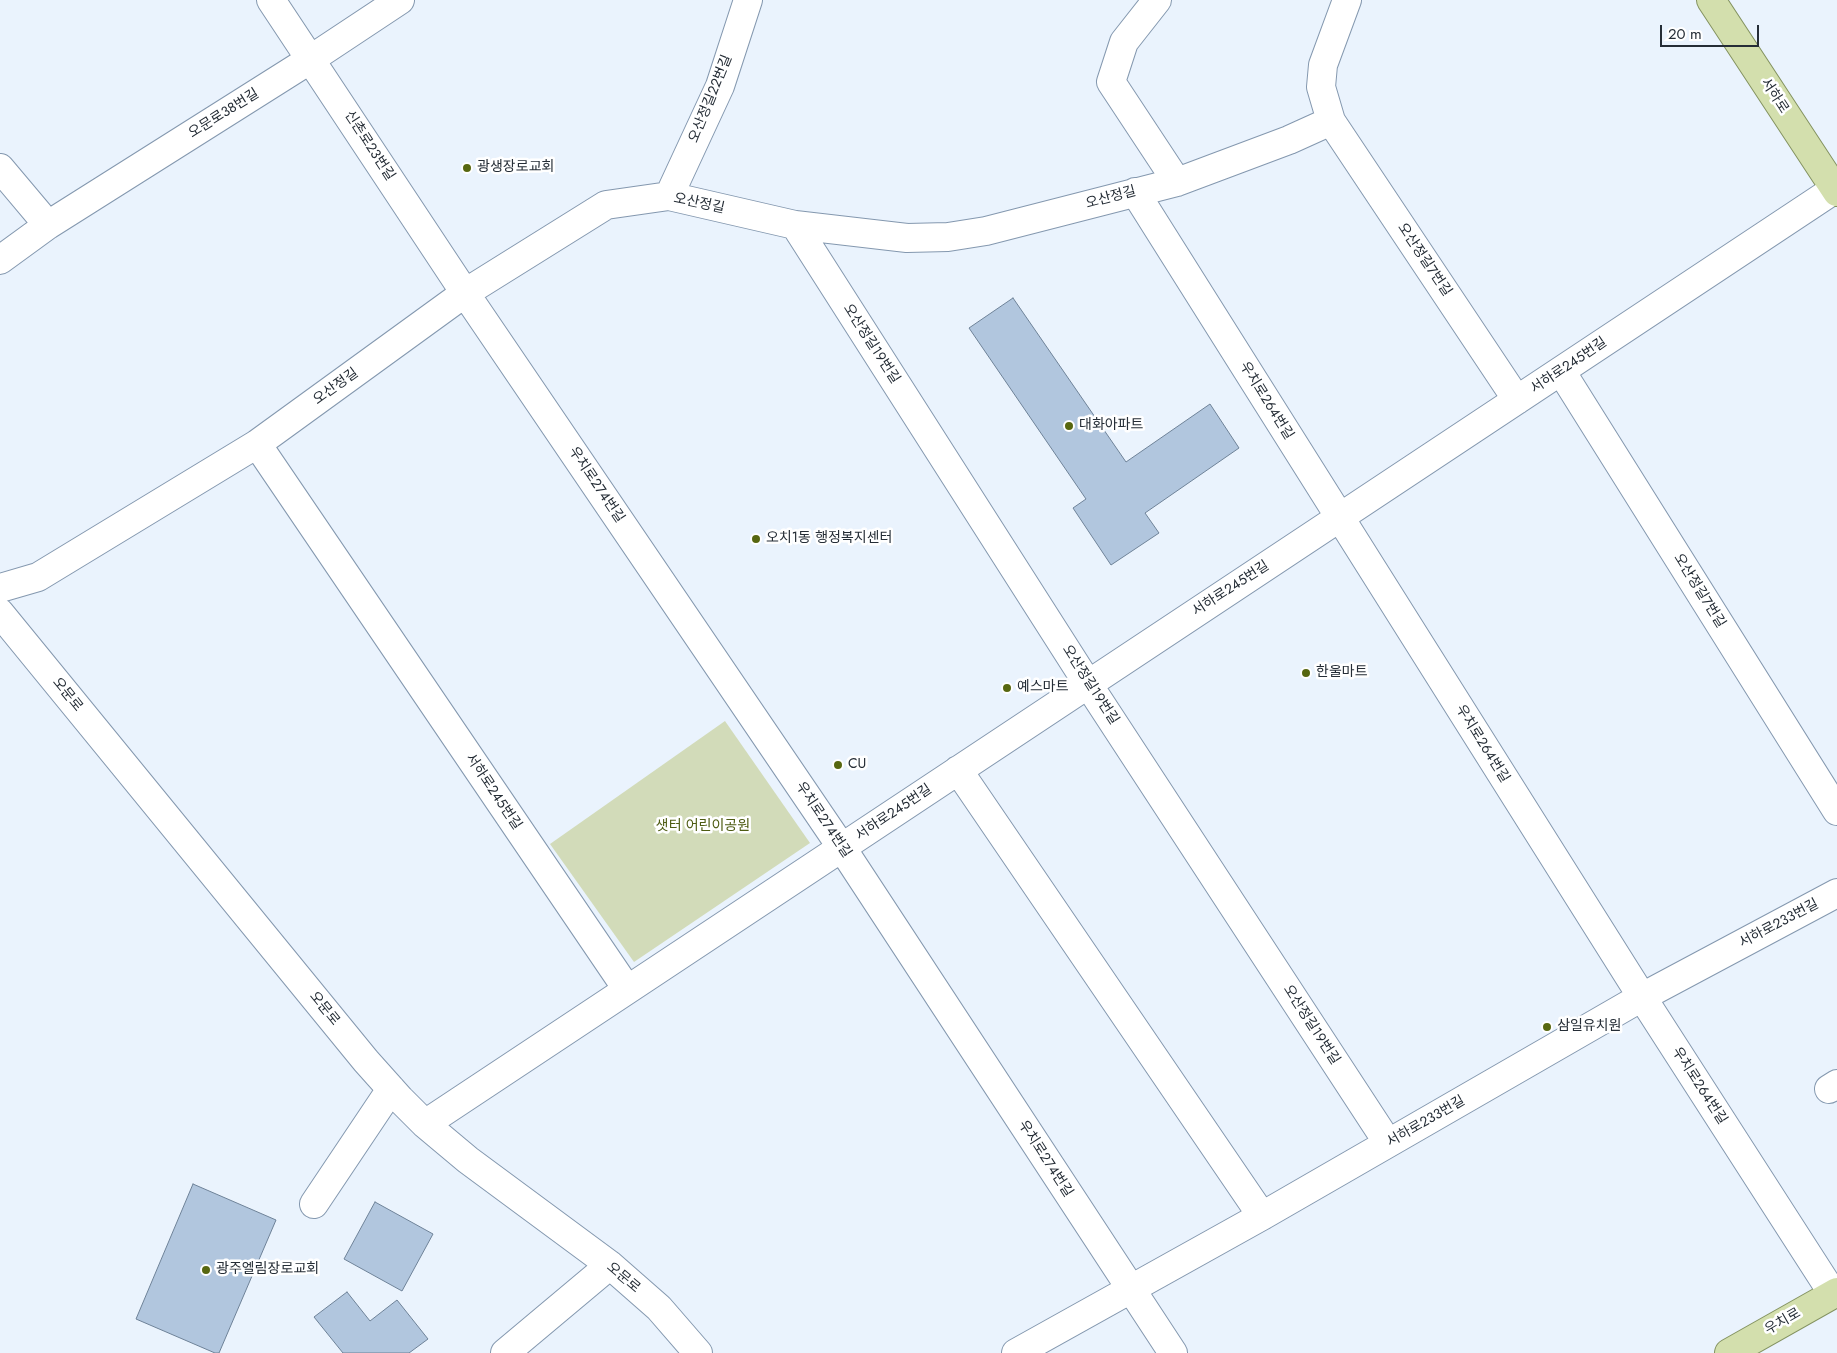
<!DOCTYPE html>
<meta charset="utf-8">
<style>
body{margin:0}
#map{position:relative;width:1837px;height:1353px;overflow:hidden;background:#eaf3fd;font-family:Jost,sans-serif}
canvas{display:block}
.scale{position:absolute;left:1660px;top:25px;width:99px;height:22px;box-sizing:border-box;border:2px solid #252d36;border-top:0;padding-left:6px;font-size:15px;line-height:18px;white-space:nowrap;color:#252d36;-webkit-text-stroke:4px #fff;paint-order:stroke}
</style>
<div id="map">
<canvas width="1837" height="1353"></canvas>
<div class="scale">20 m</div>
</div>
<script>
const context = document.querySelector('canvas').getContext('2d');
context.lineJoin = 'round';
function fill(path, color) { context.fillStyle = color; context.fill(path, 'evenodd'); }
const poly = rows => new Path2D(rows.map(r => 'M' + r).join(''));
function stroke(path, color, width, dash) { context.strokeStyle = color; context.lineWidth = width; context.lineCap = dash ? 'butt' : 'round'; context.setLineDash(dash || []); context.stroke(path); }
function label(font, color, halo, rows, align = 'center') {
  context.font = font + ' Jost,"Noto Sans KR",sans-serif'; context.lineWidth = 5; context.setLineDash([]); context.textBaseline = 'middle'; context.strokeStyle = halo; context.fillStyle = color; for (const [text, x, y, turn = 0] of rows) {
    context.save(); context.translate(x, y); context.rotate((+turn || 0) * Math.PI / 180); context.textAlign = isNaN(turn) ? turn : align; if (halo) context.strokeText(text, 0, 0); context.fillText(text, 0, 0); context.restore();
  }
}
fill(poly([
 [725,721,810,843,634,962,550,844]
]), '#d2dbb9');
const building = poly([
 [1013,298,1126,462,1210,404,1239,448,1145,513,1159,533,1111,565,1073,508,1086,499,969,328,1013,298],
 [193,1184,276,1220,219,1353,215,1353,136,1319,193,1184],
 [375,1202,433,1234,402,1291,344,1259,375,1202],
 [347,1292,370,1321,397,1300,428,1339,409,1353,343,1353,314,1317,347,1292]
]);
fill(building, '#b1c6de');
stroke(building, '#6e8298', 1);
const minor = poly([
 [271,0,465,293,842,848,1173,1353],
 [1157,0,1124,42,1111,82,1177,182],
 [1331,121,1517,400],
 [0,168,48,225],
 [1135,192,1642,997,1833,1294],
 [669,196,720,86,748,0],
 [795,225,1088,684,1388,1143],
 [0,260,48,225,311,59,400,0],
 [1561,371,1837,811],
 [257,444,627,989],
 [0,588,38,577,257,444,465,293,606,205,669,196,795,225,907,238,948,237,986,231,1177,182,1289,140,1331,121,1321,87,1323,65,1347,0],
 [0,613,366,1061,400,1099,425,1124,468,1160,610,1265,659,1308,698,1353],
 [958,770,1262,1216],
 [1829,1089,1837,1084],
 [425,1124,1835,189],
 [314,1204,391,1089],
 [505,1353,610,1265],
 [1016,1353,1262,1216,1642,997,1837,893]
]);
const major = poly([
 [1711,0,1837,192],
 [1729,1353,1837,1292]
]);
stroke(minor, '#8498af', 30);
stroke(major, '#839260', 30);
stroke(minor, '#fff', 28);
stroke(major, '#d3dfad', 28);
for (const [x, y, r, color] of [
 [467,168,5,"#576710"],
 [1069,426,5,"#576710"],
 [756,539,5,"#576710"],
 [1306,673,5,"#576710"],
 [1007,688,5,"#576710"],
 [838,765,5,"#576710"],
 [1547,1027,5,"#576710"],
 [206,1270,5,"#576710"]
]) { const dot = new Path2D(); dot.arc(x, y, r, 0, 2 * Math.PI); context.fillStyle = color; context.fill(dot); stroke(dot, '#fff', 2); }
label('14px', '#252d36', '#fff', [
 ["서하로",1774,96,57],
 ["오산정길22번길",711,99,-68],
 ["오문로38번길",224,114,-32],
 ["신촌로23번길",369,146,57],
 ["오산정길",1111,198,-15],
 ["오산정길",699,204,12],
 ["오산정길7번길",1424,260,56],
 ["오산정길19번길",871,344,57],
 ["서하로245번길",1569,366,-34],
 ["오산정길",336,387,-36],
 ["우치로264번길",1266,401,58],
 ["우치로274번길",596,485,56],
 ["서하로245번길",1231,589,-33],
 ["오산정길7번길",1699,591,58],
 ["오산정길19번길",1090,685,57],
 ["오문로",67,695,51],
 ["우치로264번길",1482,744,58],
 ["서하로245번길",493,792,56],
 ["서하로245번길",894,813,-34],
 ["우치로274번길",823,820,56],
 ["서하로233번길",1779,924,-28],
 ["오문로",324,1009,51],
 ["오산정길19번길",1311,1025,57],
 ["우치로264번길",1699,1086,57],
 ["서하로233번길",1426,1122,-30],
 ["우치로274번길",1045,1159,57],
 ["오문로",623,1278,40],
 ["우치로",1783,1322,-30]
]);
label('14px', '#252d36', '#fff', [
 ["광생장로교회",477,168],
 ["대화아파트",1079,426],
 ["오치1동 행정복지센터",766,539],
 ["한울마트",1316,673],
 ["예스마트",1017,688],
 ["CU",848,765],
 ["삼일유치원",1557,1027],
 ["광주엘림장로교회",216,1270]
], 'left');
label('14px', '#4e5c13', '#fff', [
 ["샛터 어린이공원",703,827]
]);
</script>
